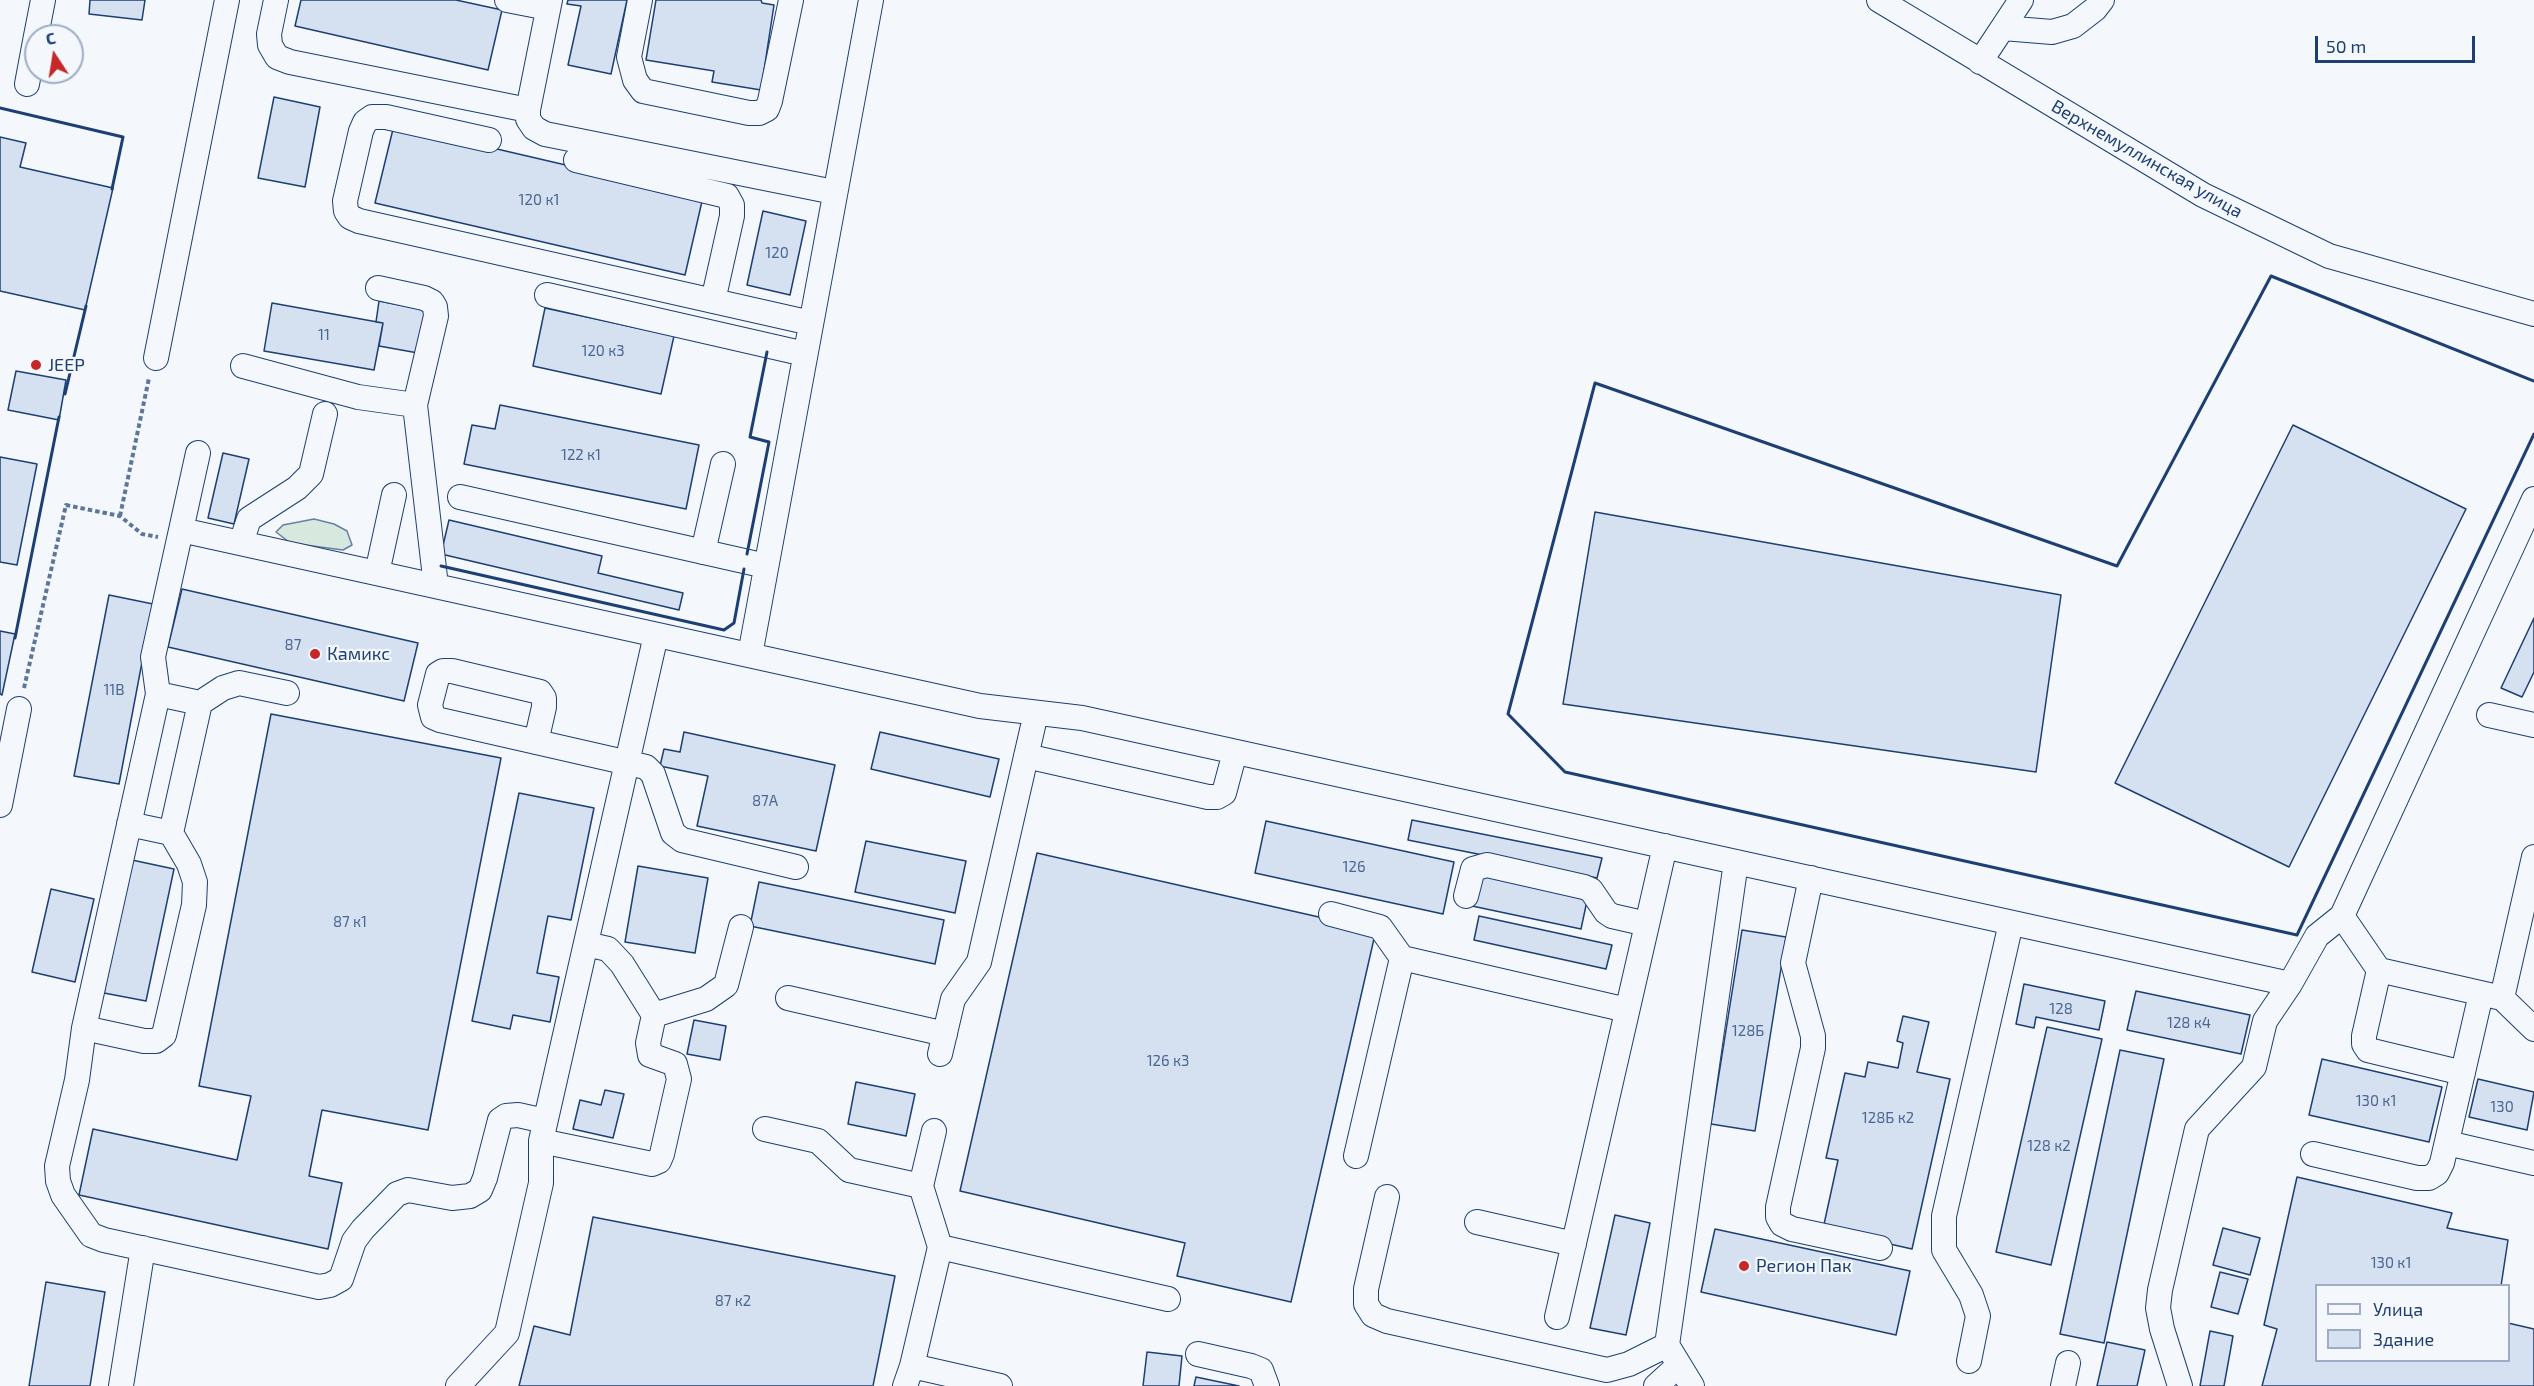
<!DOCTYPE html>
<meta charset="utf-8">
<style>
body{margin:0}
#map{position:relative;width:2534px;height:1386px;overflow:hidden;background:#f4f7fb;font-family:"Exo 2",sans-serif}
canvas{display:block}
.legend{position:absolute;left:2315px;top:1284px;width:195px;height:78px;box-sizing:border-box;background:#f4f7fb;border:2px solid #9eadc5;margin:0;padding:8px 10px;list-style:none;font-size:18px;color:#1d3f73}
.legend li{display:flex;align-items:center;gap:12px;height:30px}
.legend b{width:30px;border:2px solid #9eadc5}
.north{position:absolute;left:24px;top:24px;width:60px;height:60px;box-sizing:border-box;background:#f4f7fb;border:2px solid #9eadc5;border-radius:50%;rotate:348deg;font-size:16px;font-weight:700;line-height:24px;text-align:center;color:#1d3f73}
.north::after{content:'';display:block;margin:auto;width:21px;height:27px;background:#c62828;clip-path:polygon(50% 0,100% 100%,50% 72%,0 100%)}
.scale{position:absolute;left:2315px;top:36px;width:160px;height:27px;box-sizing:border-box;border:3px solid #1d3f73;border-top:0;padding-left:8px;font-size:18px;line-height:21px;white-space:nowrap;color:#1d3f73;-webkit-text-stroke:4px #f4f7fb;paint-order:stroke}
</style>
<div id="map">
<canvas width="2534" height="1386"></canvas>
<ul class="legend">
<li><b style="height:8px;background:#f4f7fb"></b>Улица</li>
<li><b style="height:16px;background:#d5e0f0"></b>Здание</li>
</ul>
<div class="north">С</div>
<div class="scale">50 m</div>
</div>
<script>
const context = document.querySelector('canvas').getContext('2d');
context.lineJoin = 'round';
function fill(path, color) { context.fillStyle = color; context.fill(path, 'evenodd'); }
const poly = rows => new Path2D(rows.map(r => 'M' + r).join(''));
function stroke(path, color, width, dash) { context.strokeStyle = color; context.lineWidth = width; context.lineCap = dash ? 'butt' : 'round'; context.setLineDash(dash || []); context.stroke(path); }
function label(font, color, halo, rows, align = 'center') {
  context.font = font + ' "Exo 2",sans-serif'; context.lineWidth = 4.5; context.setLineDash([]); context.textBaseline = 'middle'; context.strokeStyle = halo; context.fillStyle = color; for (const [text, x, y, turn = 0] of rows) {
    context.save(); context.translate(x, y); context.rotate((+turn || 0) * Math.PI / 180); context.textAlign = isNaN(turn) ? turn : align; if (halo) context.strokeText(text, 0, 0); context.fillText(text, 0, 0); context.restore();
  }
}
const green = poly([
 [314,519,334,524,347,531,352,545,343,550,305,545,289,542,276,532,283,525,314,519]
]);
fill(green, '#d7e8df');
stroke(green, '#687fa3', 1.5);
const building = poly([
 [90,0,145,0,142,20,89,14,90,0],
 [301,0,456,0,502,10,488,70,295,26,301,0],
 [568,0,627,0,611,74,568,65,581,6,567,4,568,0],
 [656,0,761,0,762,3,774,5,761,90,712,82,714,71,646,60,656,0],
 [274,97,320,107,305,187,258,178,274,97],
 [394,125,703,197,685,275,375,203,394,125],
 [0,137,26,143,20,167,113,188,85,310,0,291,0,137],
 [763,211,806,221,790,295,747,285,763,211],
 [379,301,426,310,418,353,379,346,383,323,376,322,379,301],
 [272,303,383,323,374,370,264,351,272,303],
 [545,308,674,336,661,394,533,366,545,308],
 [16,371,66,380,59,420,8,410,16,371],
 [500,405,699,445,686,509,464,464,472,425,495,429,500,405],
 [2293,425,2466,509,2289,867,2115,783,2293,425],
 [223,453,249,459,234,524,208,518,223,453],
 [0,457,37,464,17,565,0,562,0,457],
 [1595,512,2061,595,2036,772,1563,704,1595,512],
 [449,520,602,556,598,573,683,593,679,610,441,554,449,520],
 [182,589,418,643,404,701,168,647,182,589],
 [109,595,153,604,119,784,74,776,109,595],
 [2534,618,2534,672,2522,697,2501,688,2534,618],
 [0,631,15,634,2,695,0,694,0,631],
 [271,714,501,758,428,1130,322,1110,309,1176,342,1183,328,1249,79,1195,93,1129,237,1160,251,1096,199,1086,271,714],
 [684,732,835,765,816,851,697,826,708,776,660,766,664,749,680,752,684,732],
 [880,732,999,759,990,797,871,769,880,732],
 [519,793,594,808,571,920,548,916,537,973,559,977,550,1022,513,1015,510,1029,472,1021,519,793],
 [1412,820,1602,858,1597,878,1408,840,1412,820],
 [1266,821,1454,862,1443,914,1255,873,1266,821],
 [866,841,966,861,955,913,855,892,866,841],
 [1037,853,1376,930,1291,1302,1177,1276,1185,1243,960,1191,1037,853],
 [132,860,174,869,146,1001,104,993,132,860],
 [638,866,708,878,695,953,625,942,638,866],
 [1479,873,1588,896,1581,929,1472,906,1479,873],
 [759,882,944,920,935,964,750,926,759,882],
 [51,889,94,899,75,982,32,972,51,889],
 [1479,916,1612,945,1606,969,1474,940,1479,916],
 [1742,930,1786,937,1755,1131,1711,1124,1742,930],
 [2024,984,2105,1001,2099,1030,2036,1017,2034,1028,2016,1024,2024,984],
 [2136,991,2250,1015,2241,1054,2127,1030,2136,991],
 [1903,1016,1929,1022,1917,1072,1950,1079,1912,1249,1823,1229,1838,1160,1826,1158,1845,1073,1865,1077,1868,1062,1898,1068,1903,1043,1897,1041,1903,1016],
 [694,1020,726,1026,720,1060,687,1054,694,1020],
 [2047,1027,2102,1039,2051,1265,1996,1252,2047,1027],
 [2120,1050,2164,1059,2104,1343,2060,1334,2120,1050],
 [2322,1059,2442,1087,2429,1142,2309,1115,2322,1059],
 [2478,1079,2534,1092,2527,1130,2469,1117,2478,1079],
 [856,1082,915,1094,906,1136,848,1124,856,1082],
 [605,1090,624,1094,613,1138,573,1129,580,1100,601,1105,605,1090],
 [2297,1177,2452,1213,2447,1228,2508,1240,2501,1286,2316,1286,2316,1360,2508,1360,2508,1323,2534,1329,2534,1386,2262,1386,2277,1329,2264,1325,2297,1177],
 [1615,1215,1650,1223,1626,1335,1590,1328,1615,1215],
 [593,1217,895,1276,873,1386,519,1386,534,1326,570,1335,593,1217],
 [2223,1228,2260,1238,2250,1275,2213,1265,2223,1228],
 [1715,1229,1910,1271,1896,1335,1701,1292,1715,1229],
 [2220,1272,2248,1279,2238,1314,2211,1307,2220,1272],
 [46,1282,105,1292,90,1386,29,1386,46,1282],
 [2210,1331,2233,1336,2224,1386,2200,1386,2210,1331],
 [2107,1342,2145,1350,2137,1386,2097,1386,2107,1342],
 [1147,1352,1182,1356,1179,1386,1143,1386,1147,1352],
 [1196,1377,1239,1386,1194,1386,1196,1377]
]);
fill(building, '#d5e0f0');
stroke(building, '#1d3f73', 1.5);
const minor = poly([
 [276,0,269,34,270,45,277,57,290,62,528,110],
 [507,0,548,8],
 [550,0,528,110,528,119,534,128,545,134,834,192],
 [640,0,629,57,635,80,643,91,749,113,759,113,767,109,770,101,791,0],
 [1879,0,2203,195,2329,256,2534,314],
 [2003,28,2052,32,2073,26,2095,9,2102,0],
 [36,36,43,0],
 [1980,62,2021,0],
 [27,84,36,36],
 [489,140,386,117,372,117,365,122,361,131,345,201,346,211,350,217,359,221,811,323],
 [576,160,727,196,732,205,732,216,713,301],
 [378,288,424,298,432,302,435,307,436,316,415,405],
 [547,295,805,354],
 [156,358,227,0],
 [243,366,358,397,415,405,436,586],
 [198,453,153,657,158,694,84,1028,77,1080,57,1166,58,1181,63,1195,91,1235,104,1240,319,1287,330,1285,341,1279,354,1241,363,1229,397,1194,408,1190,452,1198,470,1196,480,1190,485,1178,500,1120,506,1116,518,1115,545,1121],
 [460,497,766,566],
 [181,530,980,706,1082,718,2290,984,2317,936,2342,916,2534,499],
 [241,543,249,519,297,488,311,474,325,414],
 [703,552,723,464],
 [377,573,394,495],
 [750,655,871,0],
 [158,694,200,703,223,688,239,683,287,693],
 [2489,715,2534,725],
 [536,742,544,707,544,698,540,692,452,671,443,671,438,674,430,705,433,717,440,720,646,767,653,774,673,833,682,840,796,867],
 [1026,756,1208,797,1217,797,1224,793,1235,752],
 [0,805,19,709],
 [129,824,171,833,200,703],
 [1811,878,1793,963,1813,1036,1813,1048,1778,1207,1778,1217,1782,1224,1792,1229,1880,1248],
 [1466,896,1473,869,1487,865,1584,887,1591,890,1606,912,1612,916,1647,924],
 [1331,914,1380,927,1402,958],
 [2342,916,2379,970,2502,998,2534,1029],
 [2379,970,2364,1036,2364,1044,2368,1050,2463,1073],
 [788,998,945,1034],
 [2502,998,2534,857],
 [654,1015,706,999,726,985,741,927],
 [84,1028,144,1041,156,1041,164,1035,194,905,195,882,189,864,171,833],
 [940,1054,953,999,979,962,1036,713],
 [765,1129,818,1141,849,1170,921,1186],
 [934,1131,921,1186,940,1247,912,1366,1000,1386],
 [541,1141,652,1164,659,1161,662,1154,679,1079,675,1064,650,1055,648,1043,654,1015,622,964,608,949,586,944],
 [2447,1143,2534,1163],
 [2313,1154,2417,1178,2429,1178,2437,1173,2442,1163,2481,994],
 [1356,1156,1402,958,1627,1010],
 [1387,1197,1366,1289,1366,1304,1373,1315,1387,1321,1607,1370,1629,1364,1667,1345],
 [1477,1222,1574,1244],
 [940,1247,1168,1299],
 [1557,1317,1665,846],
 [1198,1354,1251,1366,1261,1370,1267,1386],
 [1969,1361,1978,1316,1971,1295,1944,1250,1944,1216,2011,923],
 [121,1386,143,1248],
 [458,1386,507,1333,541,1183,541,1141,656,635],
 [905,1386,912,1366],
 [1656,1386,1679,1365],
 [1692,1386,1667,1345,1736,862],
 [2063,1386,2068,1363],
 [2180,1386,2162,1329,2158,1308,2160,1290,2197,1129,2254,1067,2265,1021,2290,984]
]);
stroke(minor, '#1d3f73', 26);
stroke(poly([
 [120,516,149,378],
 [24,688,66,505,120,516,142,534,158,537]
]), '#5e769c', 4, [4.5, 3]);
stroke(minor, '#f4f7fb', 24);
stroke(poly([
 [0,108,123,137,112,189],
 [2534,381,2271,276,2117,566,1595,383,1508,714,1565,772,2297,935,2534,434],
 [65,394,86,306],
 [747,554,769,442,750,437,767,352],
 [441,566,724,630,734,623,744,569],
 [15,638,59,417]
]), '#1d3f73', 3);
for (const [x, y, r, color] of [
 [36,365,6,"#c62828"],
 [315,654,6,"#c62828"],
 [1744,1266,6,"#c62828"]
]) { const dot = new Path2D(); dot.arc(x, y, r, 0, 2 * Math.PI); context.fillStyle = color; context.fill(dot); stroke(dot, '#f4f7fb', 2); }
label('15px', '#4b6792', null, [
 ["120 к1",539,200],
 ["120",777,253],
 ["11",324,335],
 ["120 к3",603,351],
 ["122 к1",581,455],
 ["87",293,645],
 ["11В",114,690],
 ["87А",765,801],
 ["126",1354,867],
 ["87 к1",350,922],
 ["128",2061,1009],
 ["128 к4",2189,1023],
 ["128Б",1748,1031],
 ["126 к3",1168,1061],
 ["130 к1",2376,1101],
 ["130",2502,1107],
 ["128Б к2",1888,1118],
 ["128 к2",2049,1146],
 ["130 к1",2391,1263],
 ["87 к2",733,1301]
]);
label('18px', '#1d3f73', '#f4f7fb', [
 ["Верхнемуллинская улица",2147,159,30]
]);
label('18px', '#1d3f73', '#f4f7fb', [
 ["JEEP",48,365],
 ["Камикс",327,654],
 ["Регион Пак",1756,1266]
], 'left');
</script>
